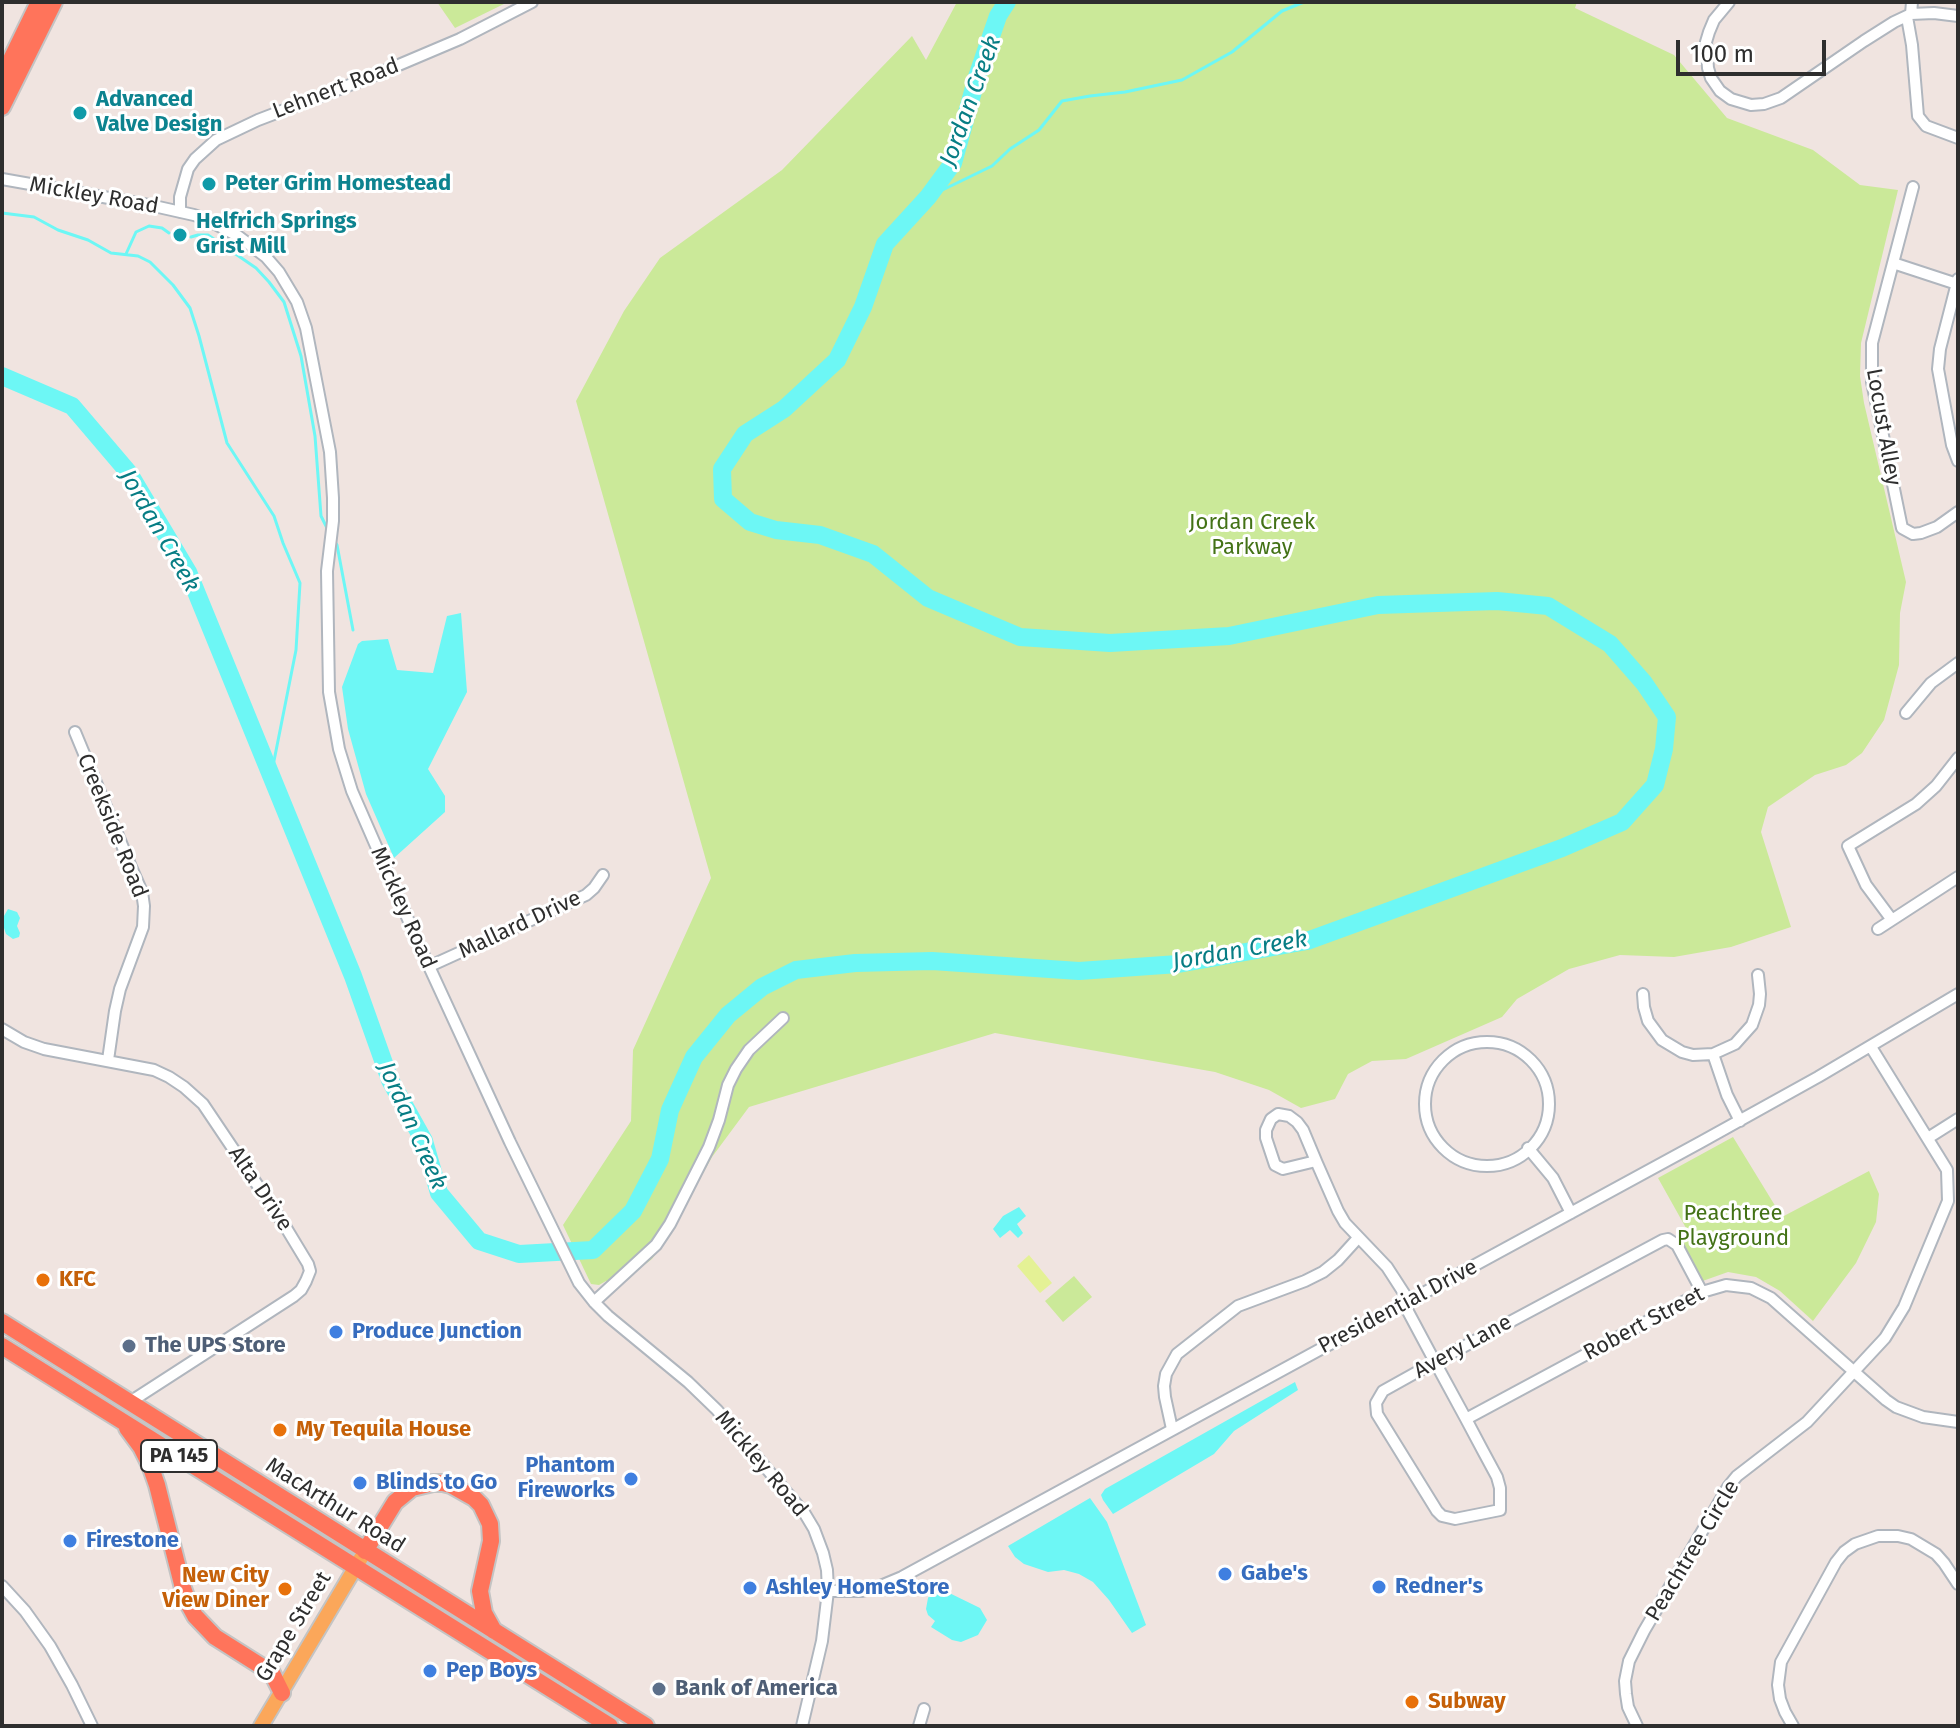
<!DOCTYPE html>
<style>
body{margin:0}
#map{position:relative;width:1960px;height:1728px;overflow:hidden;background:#f0e4e0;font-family:"Fira Sans",sans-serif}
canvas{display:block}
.frame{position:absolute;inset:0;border:4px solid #2e2e2e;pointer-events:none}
.scale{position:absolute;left:1676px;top:40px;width:150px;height:36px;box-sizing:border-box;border:4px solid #2e2e2e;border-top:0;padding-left:10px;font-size:24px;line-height:28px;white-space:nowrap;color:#2e2e2e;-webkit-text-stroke:6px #fff;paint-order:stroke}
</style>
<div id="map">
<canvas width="1960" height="1728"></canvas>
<div class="frame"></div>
<div class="scale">100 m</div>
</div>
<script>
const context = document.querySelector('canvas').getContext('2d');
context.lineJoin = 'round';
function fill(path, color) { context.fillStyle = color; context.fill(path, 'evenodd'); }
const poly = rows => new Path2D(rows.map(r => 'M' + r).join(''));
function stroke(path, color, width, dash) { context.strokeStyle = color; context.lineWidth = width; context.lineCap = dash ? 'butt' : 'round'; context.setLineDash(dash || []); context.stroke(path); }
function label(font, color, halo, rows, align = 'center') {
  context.font = font + ' "Fira Sans",sans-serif'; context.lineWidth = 6; context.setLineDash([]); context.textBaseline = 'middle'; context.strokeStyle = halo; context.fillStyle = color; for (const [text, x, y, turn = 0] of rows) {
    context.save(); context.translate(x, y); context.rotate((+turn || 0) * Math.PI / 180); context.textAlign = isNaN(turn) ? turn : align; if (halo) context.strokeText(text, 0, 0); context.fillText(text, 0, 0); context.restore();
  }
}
fill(poly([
 [437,2,508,2,455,28],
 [957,2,1577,2,1575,8,1674,55,1727,118,1813,150,1860,185,1898,190,1861,343,1860,376,1864,403,1906,582,1900,613,1899,665,1884,720,1862,753,1846,765,1815,775,1768,807,1761,832,1791,927,1731,947,1674,957,1620,955,1569,969,1517,999,1502,1017,1406,1059,1372,1061,1348,1074,1335,1099,1301,1108,1269,1090,1215,1072,995,1033,749,1107,712,1157,668,1237,652,1259,614,1288,606,1281,599,1285,591,1284,563,1225,631,1121,633,1050,711,878,576,401,624,311,660,258,782,170,912,36,926,60],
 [1733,1137,1782,1217,1869,1171,1879,1194,1876,1222,1856,1263,1813,1321,1780,1291,1756,1277,1728,1272,1697,1283,1673,1241,1686,1228,1658,1178],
 [1074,1276,1092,1297,1063,1322,1045,1301]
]), '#cbe999');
fill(poly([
 [1029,1255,1052,1283,1040,1293,1017,1266]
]), '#e4f195');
fill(poly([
 [461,613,467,692,428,769,445,796,445,812,394,858,366,794,348,729,342,687,358,644,362,641,388,639,397,670,433,673,447,616],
 [8,909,17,912,20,918,17,926,20,933,19,937,13,939,6,934,4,928,4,916],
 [1019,1207,1026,1216,1017,1224,1023,1233,1018,1238,1010,1230,1000,1238,993,1229,1003,1216],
 [1295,1382,1298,1390,1234,1431,1214,1454,1113,1514,1103,1500,1101,1495,1105,1489],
 [1090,1498,1107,1522,1146,1625,1132,1633,1109,1600,1093,1582,1079,1574,1064,1570,1048,1572,1024,1564,1015,1557,1008,1546],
 [935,1586,980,1608,987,1620,978,1635,961,1642,952,1640,931,1627,935,1621,928,1615,926,1609,928,1598]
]), '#6df7f5');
stroke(poly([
 [928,197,992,166,1010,149,1039,130,1062,101,1090,96,1125,92,1182,80,1232,52,1282,11,1304,2],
 [2,213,34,217,58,230,88,240,111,253,138,256,150,262,173,285,190,308,199,336,227,443,274,516,283,543,300,583,296,650,271,776],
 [191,237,198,235,208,235,256,268,269,282,284,302,301,356,315,436,321,516,328,530],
 [126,254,136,232,149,226,162,228,169,233],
 [334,540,337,545,353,630]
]), '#6df7f5', 3);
stroke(poly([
 [2,376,72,406,129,473,188,572,353,976,390,1080,424,1141,439,1193,479,1241,519,1254,593,1250,633,1211,660,1159,670,1110,694,1057,728,1015,762,987,796,970,855,963,932,961,1079,971,1178,964,1307,941,1562,848,1622,822,1655,785,1664,749,1667,717,1644,683,1610,644,1548,606,1497,601,1378,605,1229,636,1110,643,1020,637,928,598,873,554,820,535,776,530,750,522,723,499,722,469,745,434,784,409,837,360,863,307,885,244,928,197,953,163,977,77,998,16,1007,2]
]), '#6df7f5', 18);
const minor = poly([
 [1729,2,1714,20,1709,32,1706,42,1708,68,1711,78,1720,91,1731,99,1751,105,1764,104,1781,98,1864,41,1894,22,1911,14,1934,13,1958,16],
 [1911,14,1912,2],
 [1907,17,1912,45,1918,116,1926,126,1958,138],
 [2,179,154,206,194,215,208,220,238,236,266,257,279,272,297,302,306,328,330,452,333,498,333,521,327,571,329,692,339,749,352,791,421,949,510,1142,579,1283,594,1302,608,1316,688,1382,717,1410,805,1514,814,1529,823,1553,827,1570,828,1591,822,1641,802,1726],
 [1913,187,1872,343,1872,382,1902,528,1913,534,1921,533,1937,527,1958,512],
 [180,212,180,197,188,169,195,159,216,140,258,120,368,78,460,39,532,2],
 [1893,263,1957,284],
 [1958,279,1940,349,1938,369,1952,445,1958,461],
 [1906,713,1931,683,1958,663],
 [75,732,131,867,142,892,144,906,143,927,120,989,115,1011,108,1060],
 [1892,920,1866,885,1848,846,1916,804,1936,786,1958,758],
 [1878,929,1958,877],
 [430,966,586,895,594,888,603,875],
 [1643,994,1644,1007,1648,1021,1662,1040,1682,1052,1693,1055,1713,1054,1735,1044,1752,1025,1759,1005,1760,994,1758,975],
 [2,1029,24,1042,44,1049,154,1070,169,1077,184,1087,203,1104,285,1226,308,1264,310,1271,306,1281,301,1290,294,1296,130,1402],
 '1425 1104a62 62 0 1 1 124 0a62 62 0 1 1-124 0Z',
 [1713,1054,1727,1095,1740,1121],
 [1278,1114,1289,1116,1297,1122,1303,1130,1316,1161,1283,1169,1275,1165,1266,1138,1266,1130,1271,1119,1278,1114],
 [1928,1138,1958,1119],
 [1528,1148,1553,1178,1571,1213],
 [1316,1161,1338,1211,1345,1223,1387,1267,1409,1301],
 [594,1302,656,1245,670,1224,709,1147,719,1120,728,1085,736,1069,749,1050,783,1018],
 [1404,1304,1435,1362,1466,1419,1483,1451,1497,1477,1500,1488,1500,1510,1455,1519,1442,1516,1437,1511,1377,1414,1376,1403,1383,1391,1435,1362,1663,1240,1668,1239,1677,1245,1702,1292],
 [1466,1419,1702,1292,1726,1285,1751,1288,1771,1298,1886,1400,1896,1407,1923,1417,1958,1422],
 [1172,1429,1165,1397,1164,1386,1166,1374,1177,1354,1238,1306,1305,1281,1323,1272,1338,1260,1358,1238],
 [2,1586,25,1611,50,1646,72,1685,92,1726],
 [828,1591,862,1591,878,1587,902,1577,1701,1142,1818,1077,1958,994],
 [919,1726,924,1709],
 [1637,1726,1628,1707,1626,1694,1625,1681,1629,1661,1644,1631,1728,1487,1737,1476,1807,1422,1885,1338,1904,1307,1948,1201,1947,1170,1871,1047],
 [1793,1726,1785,1712,1780,1699,1778,1685,1781,1662,1836,1562,1844,1552,1855,1544,1878,1536,1898,1536,1911,1539,1936,1554,1944,1563,1958,1584]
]);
const major = poly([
 [261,1726,361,1558]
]);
const highway = poly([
 [2,78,39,2],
 [2,107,54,2],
 [2,1322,646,1726],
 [2,1346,610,1726],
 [127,1428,141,1447,150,1465,157,1485,183,1588,189,1605,195,1616,215,1637,272,1673,282,1693],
 [365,1551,395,1502,412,1488,433,1483,443,1483,451,1485,474,1498,481,1505,490,1524,491,1541,480,1591,484,1613,494,1631]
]);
stroke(minor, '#b0b6be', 14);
stroke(major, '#c4c4c4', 18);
stroke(highway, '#c4c4c4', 20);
stroke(minor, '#fff', 10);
stroke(major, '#fba75a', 14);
stroke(highway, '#ff745b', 16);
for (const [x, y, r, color] of [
 [80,113,8,"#0f9aa8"],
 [209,184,8,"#0f9aa8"],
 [180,235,8,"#0f9aa8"],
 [43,1280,8,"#e8710a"],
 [336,1332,8,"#3f7fe0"],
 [129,1346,8,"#5c6f8a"],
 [280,1430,8,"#e8710a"],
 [631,1479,8,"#3f7fe0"],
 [360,1483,8,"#3f7fe0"],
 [70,1541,8,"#3f7fe0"],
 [1225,1574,8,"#3f7fe0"],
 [1379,1587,8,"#3f7fe0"],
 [750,1588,8,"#3f7fe0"],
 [285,1589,8,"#e8710a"],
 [430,1671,8,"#3f7fe0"],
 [659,1689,8,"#5c6f8a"],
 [1412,1702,8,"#e8710a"]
]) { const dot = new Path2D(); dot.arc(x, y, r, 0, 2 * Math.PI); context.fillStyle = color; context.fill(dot); stroke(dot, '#fff', 3); }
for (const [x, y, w] of [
 [179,1456,76]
]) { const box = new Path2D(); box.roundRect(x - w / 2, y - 16, w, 32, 6); context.fillStyle = '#fff'; context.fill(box); stroke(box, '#2e2e2e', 2); }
label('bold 20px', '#2e2e2e', null, [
 ["PA 145",179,1456]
]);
label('22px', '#2e2e2e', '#fff', [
 ["Lehnert Road",336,89,-21],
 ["Mickley Road",94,196,10],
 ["Locust Alley",1883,427,80],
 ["Creekside Road",112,826,68],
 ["Mickley Road",403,908,66],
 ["Mallard Drive",520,925,-25],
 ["Alta Drive",260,1189,56],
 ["Presidential Drive",1398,1307,-28],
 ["Robert Street",1644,1324,-28],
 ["Avery Lane",1463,1347,-29],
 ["Mickley Road",761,1464,50],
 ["MacArthur Road",335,1506,32],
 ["Peachtree Circle",1693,1551,-59],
 ["Grape Street",294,1627,-59]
]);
label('bold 22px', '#0d838f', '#fff', [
 ["Advanced",96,100],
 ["Valve Design",96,125],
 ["Peter Grim Homestead",225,184],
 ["Helfrich Springs",196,222],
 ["Grist Mill",196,247]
], 'left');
label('22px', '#437216', '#fff', [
 ["Jordan Creek",1252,523],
 ["Parkway",1252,548],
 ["Peachtree",1733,1214],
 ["Playground",1733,1239]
]);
label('bold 22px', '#c56008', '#fff', [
 ["KFC",59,1280],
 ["My Tequila House",296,1430],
 ["New City",269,1576,"right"],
 ["View Diner",269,1601,"right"],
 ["Subway",1428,1702]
], 'left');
label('bold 22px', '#366cbe', '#fff', [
 ["Produce Junction",352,1332],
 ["Phantom",615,1466,"right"],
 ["Fireworks",615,1491,"right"],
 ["Blinds to Go",376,1483],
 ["Firestone",86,1541],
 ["Gabe's",1241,1574],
 ["Redner's",1395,1587],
 ["Ashley HomeStore",766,1588],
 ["Pep Boys",446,1671]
], 'left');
label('bold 22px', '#4e5e75', '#fff', [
 ["The UPS Store",145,1346],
 ["Bank of America",675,1689]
], 'left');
label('italic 24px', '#077d84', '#fff', [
 ["Jordan Creek",971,101,-70],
 ["Jordan Creek",159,531,60],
 ["Jordan Creek",1240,951,-10],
 ["Jordan Creek",412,1126,66]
]);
</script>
